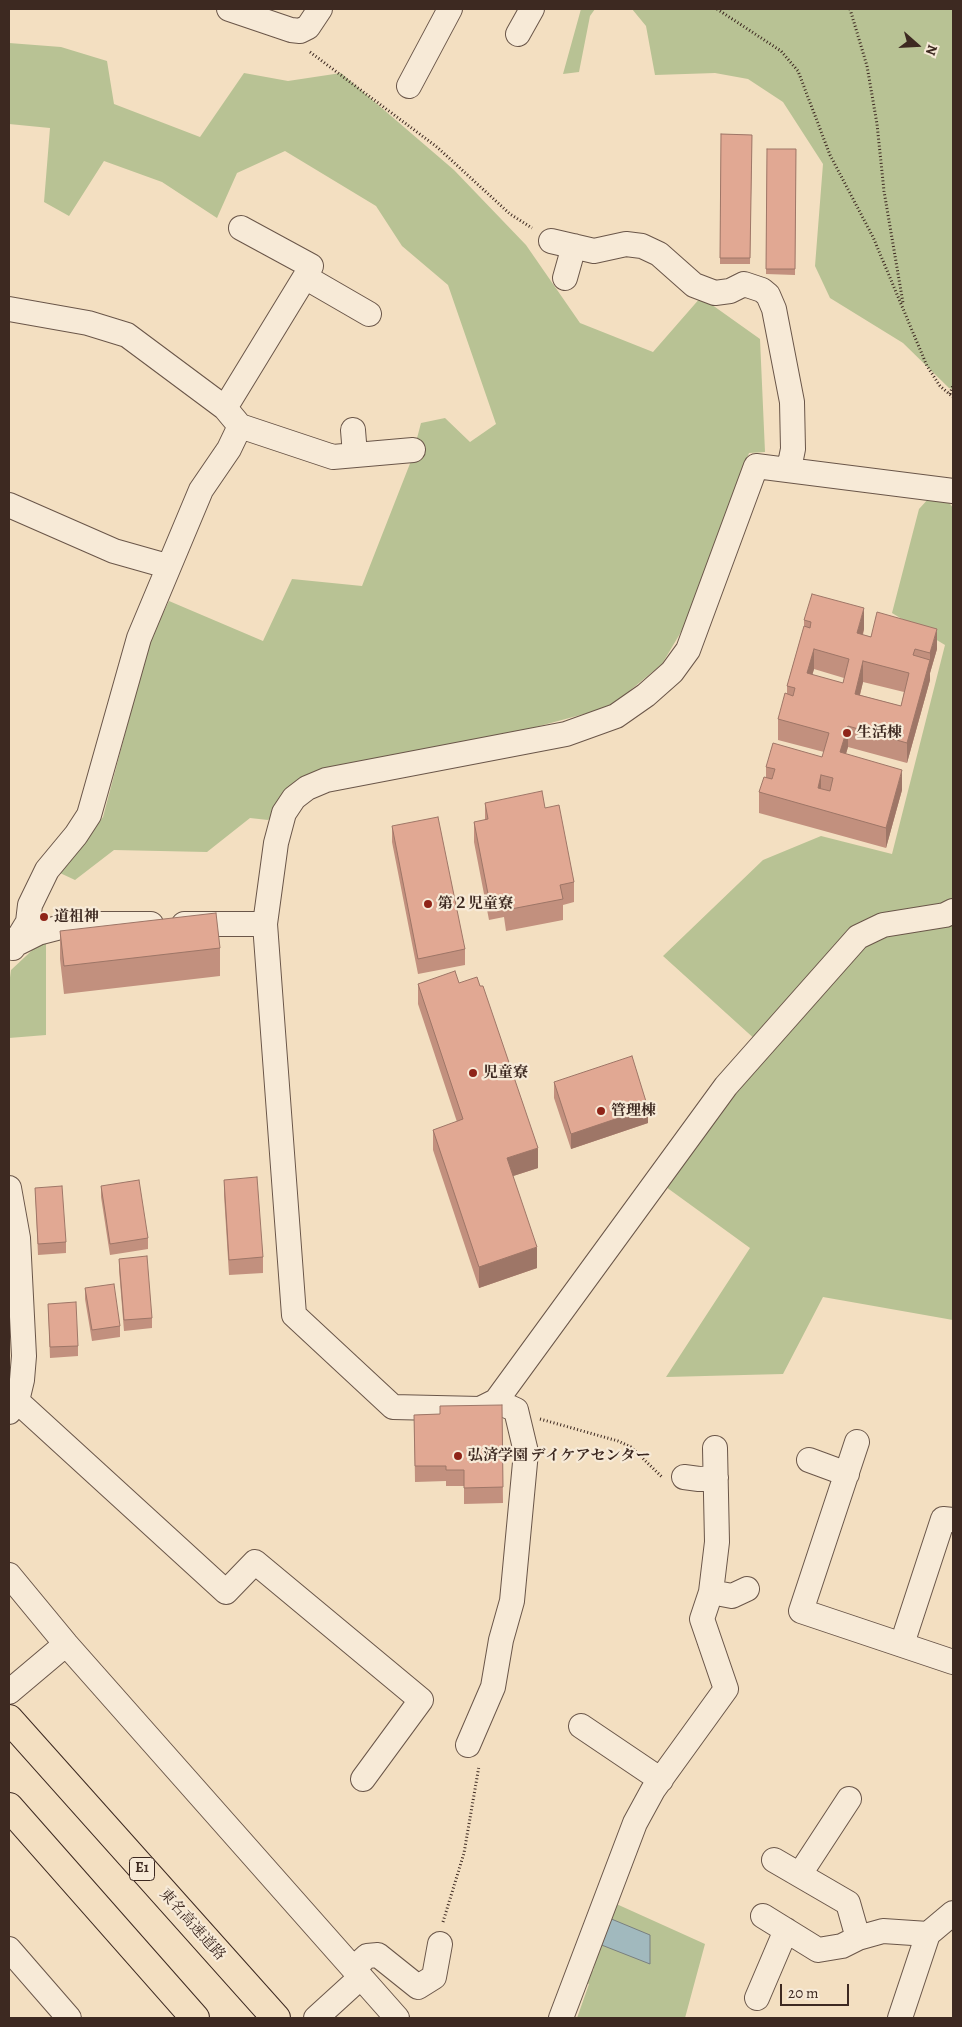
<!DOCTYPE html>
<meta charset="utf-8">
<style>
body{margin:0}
#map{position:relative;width:962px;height:2027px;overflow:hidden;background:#f3dfc1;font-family:Alegreya,serif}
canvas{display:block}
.frame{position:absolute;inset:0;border:10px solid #3d2921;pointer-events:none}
.north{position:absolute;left:892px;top:20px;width:50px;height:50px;-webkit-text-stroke:4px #f7ead7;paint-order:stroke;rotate:109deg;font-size:14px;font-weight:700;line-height:20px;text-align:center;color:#3d2921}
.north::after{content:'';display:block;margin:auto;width:18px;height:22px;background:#3d2921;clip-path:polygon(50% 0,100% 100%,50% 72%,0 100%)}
.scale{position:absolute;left:780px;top:1984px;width:69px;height:22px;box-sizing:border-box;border:2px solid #3d2921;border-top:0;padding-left:6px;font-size:15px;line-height:18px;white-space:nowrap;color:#3d2921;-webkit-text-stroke:4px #f7ead7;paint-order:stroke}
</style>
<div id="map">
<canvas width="962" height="2027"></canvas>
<div class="frame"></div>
<div class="north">N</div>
<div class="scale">20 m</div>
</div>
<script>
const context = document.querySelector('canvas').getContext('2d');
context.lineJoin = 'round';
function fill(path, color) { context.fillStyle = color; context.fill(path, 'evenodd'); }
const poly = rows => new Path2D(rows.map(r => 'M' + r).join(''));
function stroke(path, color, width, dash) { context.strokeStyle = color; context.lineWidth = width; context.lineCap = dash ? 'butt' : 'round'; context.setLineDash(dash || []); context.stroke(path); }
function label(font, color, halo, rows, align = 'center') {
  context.font = font + ' Alegreya,"Noto Serif JP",serif'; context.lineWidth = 4.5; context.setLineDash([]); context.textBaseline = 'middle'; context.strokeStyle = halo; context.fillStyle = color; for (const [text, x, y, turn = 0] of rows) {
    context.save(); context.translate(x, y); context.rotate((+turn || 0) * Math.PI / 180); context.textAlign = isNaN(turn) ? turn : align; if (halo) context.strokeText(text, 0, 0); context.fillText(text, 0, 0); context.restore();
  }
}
fill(poly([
 [581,9,595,9,590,16,579,72,563,74],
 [632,9,953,9,953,389,949,388,903,343,830,298,815,266,823,164,783,102,748,79,715,73,655,75,646,26],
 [9,43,61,47,107,61,114,104,200,137,244,73,288,81,341,73,454,170,526,245,580,323,653,352,701,297,760,339,765,452,749,453,694,610,662,664,610,707,510,734,316,773,294,783,279,810,268,820,250,818,207,852,114,850,75,880,60,873,103,817,150,640,169,601,263,641,292,579,362,586,411,461,421,423,445,418,470,442,496,424,448,285,402,246,376,206,285,151,237,173,217,218,162,182,104,161,69,216,44,202,50,128,9,124],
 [929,498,946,498,953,508,953,1320,823,1297,783,1374,666,1377,750,1248,666,1187,768,1051,663,956,763,860,821,836,892,854,945,645,892,613,919,509],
 [41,942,46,942,46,1035,9,1038,9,985,11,970],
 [612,1902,705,1944,685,2018,577,2018,589,1984,584,1982,589,1970,593,1971]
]), '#b8c294');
const water = poly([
 [609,1918,650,1935,650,1964,599,1944,609,1918]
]);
fill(water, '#a1b9be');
stroke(water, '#797f7f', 1);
const minor = poly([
 [229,9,291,30,300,31,308,27,320,9],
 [518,34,532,9],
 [409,86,450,9],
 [241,228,311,266,305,277],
 [551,241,594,251,626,244,642,246,659,254,694,285,715,293,730,291,744,284,762,290,768,295,774,309,792,402,793,449,789,469],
 [565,278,574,246],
 [9,309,88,323,127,335,225,408,240,426,229,449,201,490,139,638,89,815,76,835,47,870,30,905,28,922,14,945,9,940],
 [225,408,305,277,369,314],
 [240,426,333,457,413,450],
 [353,430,355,455],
 [953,491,756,466,688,650,672,672,646,695,616,716,566,734,326,780,307,788,294,798,284,813,276,843,265,924,294,1315,393,1407,480,1409,496,1401,726,1086,858,937,883,925,945,915,953,911],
 [9,505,114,551,167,566],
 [184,924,265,924],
 [13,948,14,945,38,933,65,926,90,924,151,924],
 [9,1188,18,1238,24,1356,22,1380,17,1401,9,1412],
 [17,1401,226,1592,255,1562,421,1700,363,1779],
 [857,1442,801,1611,953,1662],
 [809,1460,847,1474],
 [684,1477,699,1479,716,1478],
 [9,1575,66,1644,397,2018],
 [711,1592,732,1596,747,1589],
 [902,1644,943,1519,953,1520],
 [9,1692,66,1644],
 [581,1726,661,1780],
 [468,1745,493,1687,501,1640,512,1601,526,1452,516,1410,496,1401],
 [774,1860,848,1903,858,1938],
 [800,1874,849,1799],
 [763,1916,818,1950,842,1946,858,1938,883,1931,928,1934],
 [9,1949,69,2018],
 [354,1968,367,1956,378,1955,418,1987,434,1977,440,1944],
 [757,1998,786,1930],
 [316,2018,361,1977],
 [561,2018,635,1823,653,1790,726,1689,702,1619,711,1592,717,1542,715,1448],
 [900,2018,928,1934,953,1913]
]);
const highway = poly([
 [9,1719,276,2018],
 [9,1807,195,2018]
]);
stroke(minor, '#6a5649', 26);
stroke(highway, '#3d2921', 30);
stroke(poly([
 [717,9,781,51,798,71,830,155,873,237,927,366,940,386,953,397],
 [850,9,867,66,877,124,884,191,903,303],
 [310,52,437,147,510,214,532,228],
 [950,394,953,385],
 [540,1419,618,1441,631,1447,662,1477],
 [443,1922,464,1853,479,1766]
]), '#3d2921', 3, [1, 2.5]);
stroke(minor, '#f7ead7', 24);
stroke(highway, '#f3dfc1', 28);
fill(poly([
 [721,134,752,135,750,264,720,264],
 [767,149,796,149,795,275,766,274],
 [804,620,864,629,863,635,937,649,930,673,930,680,907,763,848,747,846,754,902,790,886,848,759,813,759,792,766,777,766,767,822,757,824,752,778,740,778,719,787,694,787,686,804,626],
 [814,669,844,678,843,683,812,675],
 [863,682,904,692,901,706,860,695],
 [485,803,545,808,574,882,574,902,563,905,563,920,506,931,504,917,489,920,474,842,474,822,485,820],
 [392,826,465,949,465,965,418,974,392,842],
 [60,931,220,948,220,976,64,994,60,959],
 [459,983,538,1168,513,1176,537,1268,479,1288,433,1150,433,1130,457,1122,418,1004,418,984],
 [554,1082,648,1123,571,1149,554,1098],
 [224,1180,263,1257,263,1273,229,1275,224,1195],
 [101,1186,148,1238,148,1249,110,1255,101,1197],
 [35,1188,66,1242,66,1253,38,1255],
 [119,1259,152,1318,152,1328,124,1331,119,1270],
 [85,1288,120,1326,120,1337,92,1341,85,1299],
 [48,1304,78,1346,78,1356,50,1358],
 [502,1405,503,1503,464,1504,464,1486,446,1486,446,1481,415,1482,414,1415,440,1414]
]), '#c2907e');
fill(poly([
 [864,608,864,629,857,654,857,633],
 [937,629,937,649,930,673,930,653],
 [814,649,814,669,807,694,807,673],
 [930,660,930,680,907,763,907,743],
 [863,661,863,682,855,714,855,694],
 [848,726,848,747,840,773,840,752],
 [902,770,902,790,886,848,886,828],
 [821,775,821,795,818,788],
 [648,1108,648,1123,571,1149,571,1134],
 [538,1148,538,1168,507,1178,507,1158],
 [537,1247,537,1268,479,1288,479,1267]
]), '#9e7667');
const building = poly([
 [721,134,752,135,750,258,720,258,721,134],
 [767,149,796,149,795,269,766,269,767,149],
 [812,594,864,608,857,633,871,637,877,612,937,629,930,653,915,649,913,655,930,660,907,743,848,726,840,752,902,770,886,828,759,792,764,777,772,779,775,769,766,767,773,743,822,757,829,733,778,719,785,693,793,696,795,688,787,686,804,626,810,628,811,622,804,620,812,594],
 [814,649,849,659,843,683,807,673,814,649],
 [863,661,909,673,901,706,855,694,863,661],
 [821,775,833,778,830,791,818,788,821,775],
 [542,791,545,808,559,805,574,882,560,885,563,899,506,910,504,897,489,899,474,822,488,819,485,803,542,791],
 [438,817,465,949,418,959,392,826,438,817],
 [216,913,220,948,64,966,60,931,216,913],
 [455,971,459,983,477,977,480,986,483,986,538,1148,507,1158,537,1247,479,1267,433,1130,463,1119,418,984,455,971],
 [632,1056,648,1108,571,1134,554,1082,632,1056],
 [257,1177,263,1257,229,1260,224,1180,257,1177],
 [139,1180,148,1238,110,1244,101,1186,139,1180],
 [62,1186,66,1242,38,1244,35,1188,62,1186],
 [147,1256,152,1318,124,1320,119,1259,147,1256],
 [114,1284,120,1326,92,1330,85,1288,114,1284],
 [76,1302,78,1346,50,1347,48,1304,76,1302],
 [502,1405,503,1487,464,1488,464,1470,446,1470,446,1466,415,1466,414,1415,440,1414,440,1406,502,1405]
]);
fill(building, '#e1a893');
stroke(building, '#9e7667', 1);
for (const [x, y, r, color] of [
 [847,733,5,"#8f2418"],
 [428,904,5,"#8f2418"],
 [44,917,5,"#8f2418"],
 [473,1073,5,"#8f2418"],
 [601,1111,5,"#8f2418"],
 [458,1456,5,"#8f2418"]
]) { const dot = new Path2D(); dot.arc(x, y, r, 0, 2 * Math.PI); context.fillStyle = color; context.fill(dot); stroke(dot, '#f7ead7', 2); }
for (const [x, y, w] of [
 [142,1869,25]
]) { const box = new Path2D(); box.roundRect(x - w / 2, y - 11.5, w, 23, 4); context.fillStyle = '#f7ead7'; context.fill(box); stroke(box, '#3d2921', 1); }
label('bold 14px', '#3d2921', null, [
 ["E1",142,1869]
]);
label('bold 15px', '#3d2921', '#f7ead7', [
 ["生活棟",857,733],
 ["第２児童寮",438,904],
 ["道祖神",54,917],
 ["児童寮",483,1073],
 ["管理棟",611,1111],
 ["弘済学園 デイケアセンター",468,1456]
], 'left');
label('15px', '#3d2921', '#f7ead7', [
 ["東名高速道路",192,1925,48]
]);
</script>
